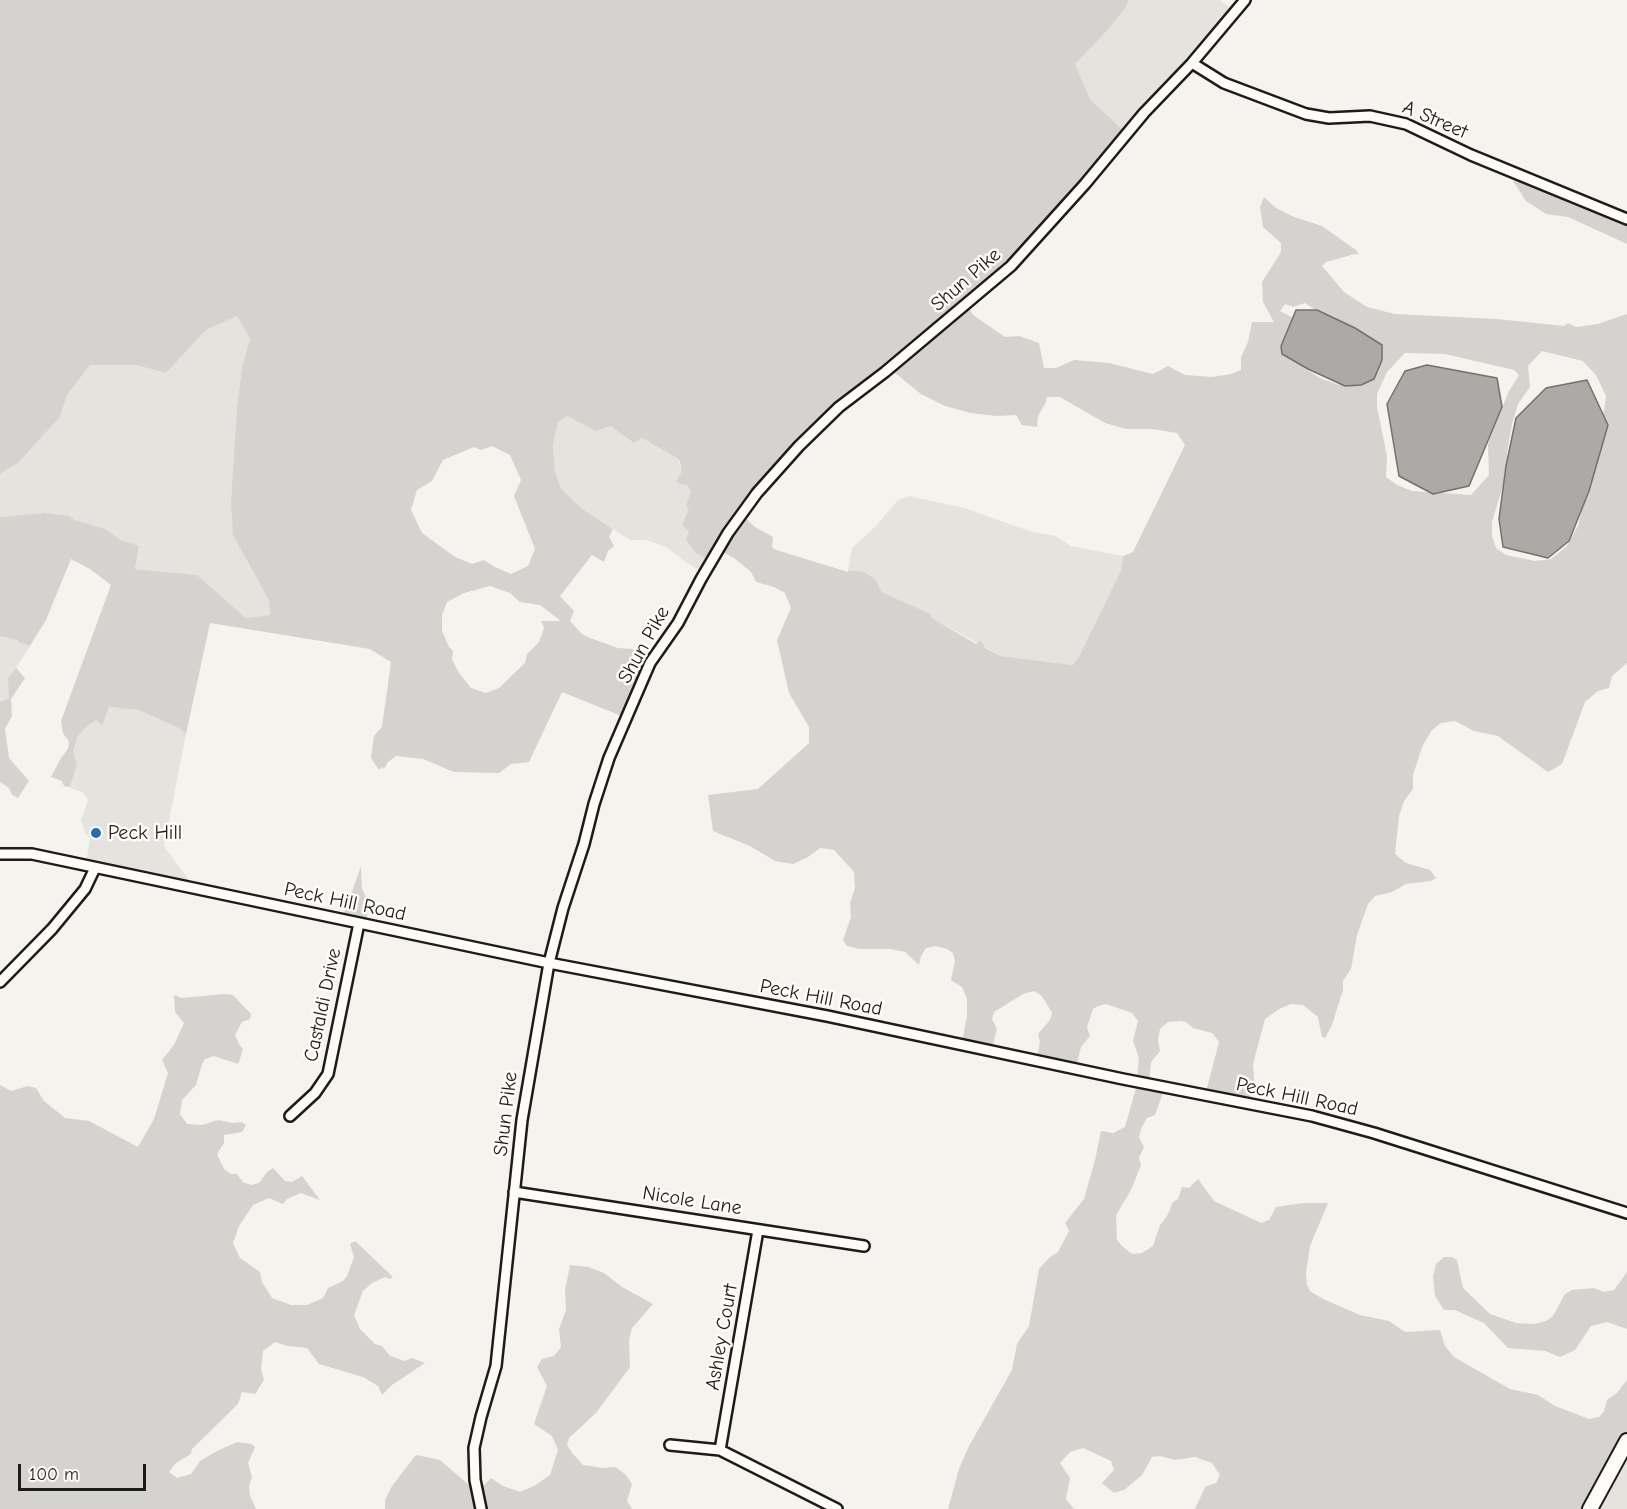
<!DOCTYPE html>
<style>
body{margin:0}
#map{position:relative;width:1627px;height:1509px;overflow:hidden;background:#f4f3ee;font-family:"Comic Neue",sans-serif}
canvas{display:block}
.scale{position:absolute;left:18px;top:1464px;width:128px;height:27px;box-sizing:border-box;border:3px solid #1c1c1c;border-top:0;padding-left:8px;font-size:18px;line-height:21px;white-space:nowrap;color:#1c1c1c;-webkit-text-stroke:4px #fdfcf7;paint-order:stroke}
</style>
<div id="map">
<canvas width="1627" height="1509"></canvas>
<div class="scale">100 m</div>
</div>
<script>
const context = document.querySelector('canvas').getContext('2d');
context.lineJoin = 'round';
function fill(path, color) { context.fillStyle = color; context.fill(path, 'evenodd'); }
const poly = rows => new Path2D(rows.map(r => 'M' + r).join(''));
function stroke(path, color, width, dash) { context.strokeStyle = color; context.lineWidth = width; context.lineCap = dash ? 'butt' : 'round'; context.setLineDash(dash || []); context.stroke(path); }
function label(font, color, halo, rows, align = 'center') {
  context.font = font + ' "Comic Neue",sans-serif'; context.lineWidth = 5; context.setLineDash([]); context.textBaseline = 'middle'; context.strokeStyle = halo; context.fillStyle = color; for (const [text, x, y, turn = 0] of rows) {
    context.save(); context.translate(x, y); context.rotate((+turn || 0) * Math.PI / 180); context.textAlign = isNaN(turn) ? turn : align; if (halo) context.strokeText(text, 0, 0); context.fillText(text, 0, 0); context.restore();
  }
}
fill(poly([
 [1129,0,1220,0,1234,11,1126,133,1090,99,1075,64,1105,33,1124,10],
 [237,316,250,339,242,367,237,407,231,501,247,562,269,601,270,615,246,618,197,575,135,569,139,546,121,540,105,529,75,520,69,516,0,517,0,474,18,463,60,417,67,395,90,365,136,365,166,373,206,330],
 [567,416,610,426,634,443,642,438,677,458,692,492,686,505,690,509,682,525,689,530,710,560,703,572,687,563,666,547,646,540,630,540,581,508,561,488,555,472,553,445,558,422],
 [909,496,964,508,1029,531,1055,536,1071,546,1123,556,1121,570,1080,655,1074,665,1001,656,932,618,929,614,882,592,875,579,864,572,848,570,852,548,875,527,898,500],
 [0,636,19,640,18,642,30,646,15,669,9,698,0,702],
 [109,707,139,710,179,728,186,734,164,846,194,887,86,864,90,838,85,833,81,820,88,800,83,792,75,790,70,787,77,765,73,751,78,736,85,726,96,719,100,725],
 [1627,1444,1627,1509,1592,1509]
]), '#e4e3de');
fill(poly([
 [0,0,1129,0,1124,10,1105,33,1075,64,1090,99,1126,133,1010,266,967,305,973,315,1005,337,1019,336,1039,343,1044,368,1056,368,1074,360,1109,363,1153,374,1168,366,1185,375,1212,377,1231,374,1241,370,1241,357,1248,342,1252,322,1274,322,1263,302,1262,282,1281,252,1281,243,1263,227,1260,207,1264,197,1276,208,1294,217,1322,226,1356,250,1359,255,1355,254,1326,262,1322,266,1344,292,1367,307,1395,314,1497,319,1564,326,1568,323,1576,327,1598,324,1627,314,1627,663,1612,676,1609,688,1598,691,1585,702,1562,764,1548,772,1498,736,1474,731,1455,721,1441,723,1432,730,1422,747,1413,775,1413,789,1404,801,1399,816,1395,854,1406,863,1430,870,1436,878,1431,881,1406,884,1392,892,1375,896,1368,904,1357,935,1351,969,1343,981,1343,990,1332,1025,1325,1038,1322,1037,1318,1017,1303,1005,1291,1004,1279,1009,1265,1019,1253,1064,1254,1080,1250,1102,1206,1092,1219,1042,1212,1033,1193,1028,1186,1022,1180,1021,1168,1022,1160,1029,1158,1040,1160,1051,1151,1062,1149,1082,1164,1090,1155,1115,1147,1118,1142,1127,1139,1137,1144,1147,1139,1158,1141,1165,1131,1190,1116,1215,1117,1240,1122,1246,1132,1254,1142,1253,1153,1246,1160,1225,1167,1216,1173,1202,1178,1199,1182,1187,1189,1188,1198,1179,1214,1201,1261,1223,1269,1220,1276,1207,1303,1203,1328,1203,1310,1246,1306,1273,1307,1285,1310,1291,1323,1299,1360,1315,1389,1321,1405,1332,1440,1330,1445,1346,1454,1357,1510,1389,1538,1395,1555,1406,1589,1419,1599,1417,1604,1411,1607,1400,1617,1393,1627,1380,1627,1444,1592,1509,1195,1509,1205,1487,1216,1483,1220,1475,1212,1463,1195,1457,1175,1460,1160,1456,1152,1457,1142,1475,1124,1490,1114,1493,1102,1483,1114,1470,1111,1461,1083,1448,1070,1452,1060,1463,1070,1478,1066,1499,1074,1509,948,1509,959,1469,969,1446,1012,1370,1017,1344,1029,1326,1039,1269,1050,1257,1058,1252,1069,1231,1065,1223,1084,1199,1095,1160,1101,1131,1113,1133,1125,1127,1136,1088,1139,1058,1133,1041,1138,1021,1132,1013,1106,1004,1098,1006,1093,1009,1087,1027,1090,1036,1081,1047,1076,1067,1037,1059,1040,1042,1038,1034,1050,1020,1052,1013,1042,996,1034,991,1023,994,994,1012,992,1019,997,1029,992,1048,962,1042,967,1016,967,999,962,987,951,980,955,961,953,953,947,949,935,946,926,948,921,956,919,965,905,952,890,949,860,949,847,946,843,940,851,917,850,903,855,888,854,872,834,850,820,848,808,857,793,864,775,861,750,846,713,831,708,795,758,789,809,743,809,727,789,693,777,640,791,608,785,593,774,587,756,582,751,572,734,558,719,550,710,560,696,553,686,540,689,531,682,525,689,509,686,505,691,492,688,486,676,482,682,471,680,462,677,458,642,438,634,443,610,426,596,431,567,416,558,422,553,445,555,472,561,488,581,508,613,529,609,537,614,546,608,551,604,562,592,555,560,596,574,611,570,621,582,634,590,638,618,648,633,649,649,663,624,717,562,692,529,762,511,764,499,773,454,772,423,759,396,756,388,762,384,769,382,767,379,770,371,758,374,736,382,727,391,662,370,649,210,623,186,734,179,728,139,710,109,707,102,726,96,720,86,727,78,736,73,751,77,765,70,787,64,786,62,781,51,777,61,758,68,749,69,742,63,733,61,721,111,585,90,569,71,559,46,620,30,646,18,642,18,640,0,636,0,517,44,513,69,516,75,520,105,529,121,540,139,546,135,569,197,575,246,618,270,615,269,601,233,535,231,501,237,407,242,367,250,339,237,316,206,330,166,373,136,365,90,365,67,395,60,417,18,463,0,474],
 [1305,303,1322,314,1376,370,1362,385,1339,385,1322,379,1304,368,1293,358,1285,338,1293,318,1280,311,1285,304,1293,307],
 [1542,351,1583,361,1596,375,1606,396,1603,419,1578,526,1566,547,1551,559,1535,561,1506,555,1496,548,1492,536,1492,522,1507,472,1507,453,1512,424,1518,404,1530,387,1528,366],
 [1405,353,1445,354,1514,370,1519,375,1509,391,1491,434,1488,445,1489,475,1471,495,1412,491,1397,485,1386,477,1387,456,1377,407,1377,394,1387,372],
 [889,368,921,394,945,406,971,413,996,416,1016,415,1022,425,1037,427,1038,416,1046,402,1047,397,1060,397,1105,423,1126,429,1153,429,1177,433,1185,445,1133,552,1123,556,1121,570,1080,655,1073,665,1001,656,985,648,981,641,976,644,932,618,930,614,882,592,875,579,864,572,848,570,848,572,776,550,772,547,773,537,755,527,741,514,837,408],
 [492,446,510,455,521,480,514,496,535,549,528,566,511,574,495,567,484,560,472,564,455,557,422,533,411,510,417,490,432,481,443,460,474,447,481,450],
 [490,586,510,593,520,602,540,605,561,621,541,621,544,628,539,642,527,654,525,663,499,688,486,693,471,688,459,673,452,659,453,651,449,647,442,631,442,615,447,602,464,593],
 [1513,181,1540,184,1627,219,1627,244,1568,217,1546,214,1526,201],
 [17,667,17,669,25,678,11,699,12,716,5,729,9,758,29,781,18,798,12,795,9,788,0,782,0,702,9,698,8,678],
 [361,866,362,889,369,903,366,923,341,918,346,909],
 [224,994,233,995,251,1014,250,1019,242,1022,235,1035,240,1046,243,1049,239,1062,238,1064,214,1056,205,1059,202,1064,196,1085,182,1100,180,1114,187,1124,202,1125,218,1120,233,1123,242,1122,246,1125,242,1132,224,1135,224,1143,217,1154,224,1169,231,1174,237,1174,243,1182,251,1185,259,1183,267,1172,273,1168,285,1181,292,1182,302,1176,320,1200,301,1193,287,1199,283,1204,269,1198,253,1205,239,1226,233,1243,240,1258,260,1272,262,1282,272,1298,291,1305,307,1305,323,1298,328,1288,343,1281,347,1276,354,1257,350,1244,355,1241,393,1277,390,1279,385,1277,372,1283,363,1291,354,1315,360,1329,375,1344,382,1346,390,1356,405,1361,412,1358,425,1363,392,1385,382,1395,378,1386,363,1377,319,1364,307,1348,288,1346,275,1342,263,1351,261,1370,264,1380,255,1394,242,1392,238,1404,192,1449,191,1454,176,1463,169,1472,177,1478,191,1474,200,1461,219,1450,237,1442,252,1444,255,1447,248,1463,252,1477,249,1486,250,1496,256,1509,0,1509,0,1085,11,1091,28,1086,36,1088,44,1101,65,1118,89,1121,138,1147,154,1119,168,1073,162,1060,174,1045,184,1023,175,1012,174,995,181,998],
 [1444,1257,1452,1257,1457,1260,1463,1288,1490,1314,1516,1323,1534,1324,1546,1321,1553,1316,1565,1294,1572,1290,1594,1288,1604,1292,1614,1290,1627,1272,1627,1329,1607,1322,1591,1326,1575,1350,1560,1357,1545,1351,1508,1348,1484,1323,1455,1310,1444,1310,1435,1296,1433,1276,1436,1264],
 [570,1265,588,1267,604,1273,622,1287,653,1304,632,1328,629,1340,630,1367,596,1413,569,1438,567,1445,573,1454,583,1465,603,1468,615,1467,625,1474,632,1484,627,1501,632,1509,385,1509,385,1500,392,1486,416,1455,440,1460,477,1492,491,1478,503,1486,520,1492,534,1486,550,1475,558,1450,552,1436,534,1424,547,1386,537,1367,542,1359,554,1356,561,1347,559,1329,566,1310,565,1290]
]), '#d4d3cf');
const water = poly([
 [1296,310,1317,310,1355,328,1382,345,1382,360,1374,379,1361,385,1345,386,1308,369,1282,354,1281,346,1296,310],
 [1427,365,1497,378,1502,407,1469,486,1433,494,1399,476,1387,404,1405,371,1427,365],
 [1587,380,1608,425,1589,491,1569,541,1548,558,1503,547,1499,519,1506,466,1516,418,1546,388,1587,380]
]);
fill(water, '#abaaa6');
stroke(water, '#72716f', 1.5);
const minor = poly([
 [1192,63,1224,83,1306,114,1329,118,1370,116,1406,124,1471,155,1627,219],
 [0,854,32,854,549,963,827,1016,1123,1079,1312,1116,1374,1133,1627,1213],
 [0,982,52,929,85,889,95,868],
 [290,1116,315,1093,328,1074,359,923],
 [514,1192,864,1246],
 [758,1230,720,1450,837,1509],
 [670,1445,720,1450],
 [481,1509,475,1480,474,1448,481,1417,496,1366,522,1120,549,963,563,908,584,844,594,804,609,758,650,663,678,623,701,579,728,533,757,493,799,446,839,407,885,372,1011,266,1085,184,1144,113,1192,63,1245,0]
]);
const primary = poly([
 [1590,1509,1627,1441]
]);
stroke(minor, '#1c1c1c', 14);
stroke(primary, '#1c1c1c', 18);
stroke(minor, '#fdfcf7', 9);
stroke(primary, '#fdfcf7', 14);
for (const [x, y, r, color] of [
 [96,833,6,"#1f6fb2"]
]) { const dot = new Path2D(); dot.arc(x, y, r, 0, 2 * Math.PI); context.fillStyle = color; context.fill(dot); stroke(dot, '#fdfcf7', 2); }
label('20px', '#1c1c1c', '#fdfcf7', [
 ["A Street",1435,120,23],
 ["Shun Pike",966,280,-41],
 ["Shun Pike",644,645,-61],
 ["Peck Hill Road",345,902,12],
 ["Peck Hill Road",821,998,11],
 ["Castaldi Drive",323,1005,-78],
 ["Peck Hill Road",1297,1097,12],
 ["Shun Pike",506,1114,-83],
 ["Nicole Lane",692,1201,9],
 ["Ashley Court",722,1337,-80]
]);
label('20px', '#1c1c1c', '#fdfcf7', [
 ["Peck Hill",108,833]
], 'left');
</script>
